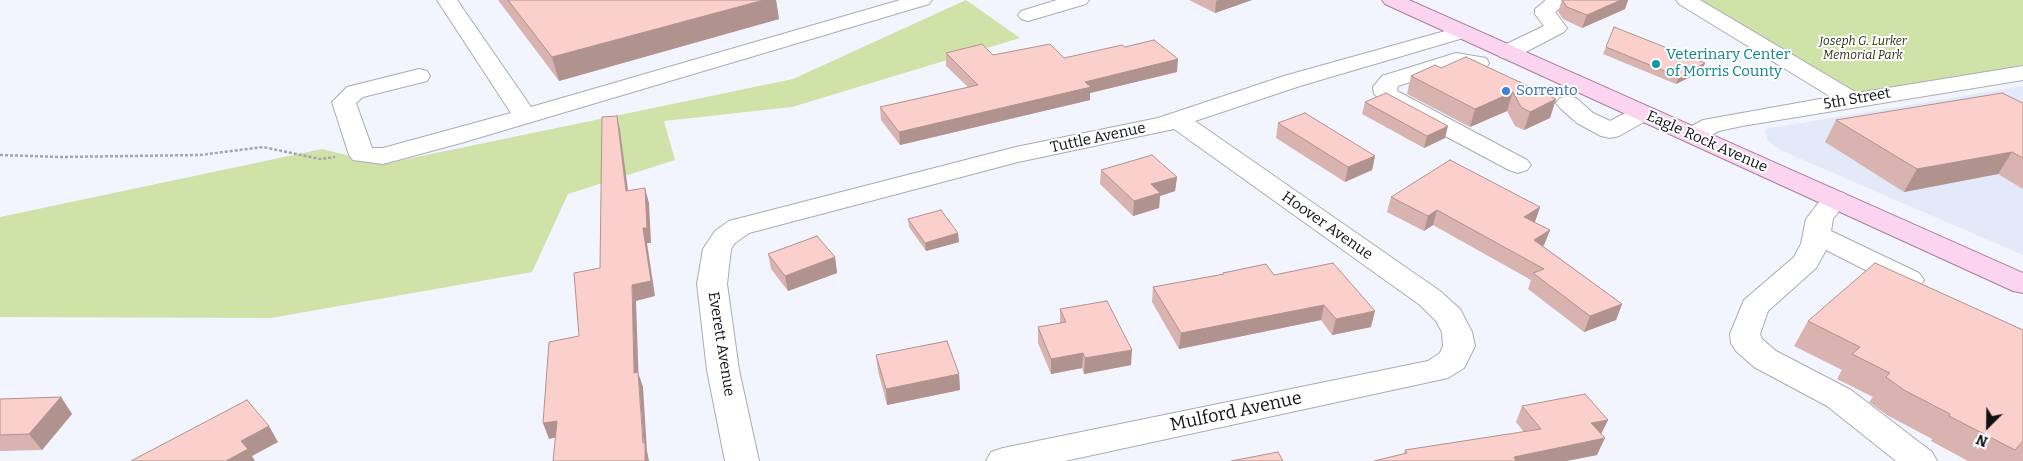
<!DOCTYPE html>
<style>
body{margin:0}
#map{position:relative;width:2023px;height:461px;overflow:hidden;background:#f2f5fe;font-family:Bitter,serif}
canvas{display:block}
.north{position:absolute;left:1963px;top:401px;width:50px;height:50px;-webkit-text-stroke:4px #fff;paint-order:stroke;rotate:203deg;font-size:14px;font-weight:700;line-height:20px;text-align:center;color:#0f1013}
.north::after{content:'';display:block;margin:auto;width:18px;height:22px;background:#0f1013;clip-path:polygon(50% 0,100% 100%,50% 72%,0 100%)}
</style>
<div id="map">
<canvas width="2023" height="461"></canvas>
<div class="north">N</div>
</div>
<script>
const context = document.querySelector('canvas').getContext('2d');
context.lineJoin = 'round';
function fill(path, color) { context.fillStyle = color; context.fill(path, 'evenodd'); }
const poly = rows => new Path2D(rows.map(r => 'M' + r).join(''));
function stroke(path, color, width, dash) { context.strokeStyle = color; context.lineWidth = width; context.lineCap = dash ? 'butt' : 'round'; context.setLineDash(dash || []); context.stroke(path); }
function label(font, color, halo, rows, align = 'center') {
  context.font = font + ' Bitter,serif'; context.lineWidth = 4; context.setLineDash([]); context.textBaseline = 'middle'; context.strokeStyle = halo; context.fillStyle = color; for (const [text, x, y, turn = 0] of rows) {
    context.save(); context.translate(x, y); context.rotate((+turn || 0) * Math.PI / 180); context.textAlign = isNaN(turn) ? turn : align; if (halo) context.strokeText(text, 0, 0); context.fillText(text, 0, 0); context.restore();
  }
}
fill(poly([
 [2023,86,2023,255,1780,150,1767,140,1765,129]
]), '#e3e9f8');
fill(poly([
 [966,0,1020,38,792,107,664,121,675,160,568,194,532,272,271,318,0,317,0,217,322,149,383,164,793,79],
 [1676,0,2023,0,2023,80,1852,100]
]), '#cfe2a8');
const minor = poly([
 [437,0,457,0,531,107,900,0,932,0,929,4,461,143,383,164,353,160,349,155,332,102,347,87,419,69,427,71,430,76,427,81,363,97,356,103,372,148,383,148,511,113,437,0],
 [1057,0,1089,0,1086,4,1028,21,1021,19,1018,15,1021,11,1057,0],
 [1546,0,1566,0,1567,2,1555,12,1567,28,1564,32,1516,57,1508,59,1500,57,1497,52,1500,47,1544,26,1535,14,1535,9,1546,0],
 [1676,0,1700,0,1857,93,2023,66,2023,80,1742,126,1719,131,1702,140,1693,142,1684,140,1681,135,1684,130,1703,120,1831,97,1679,4,1676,0],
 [1463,26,1470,28,1474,32,1470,36,1300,86,1195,121,1440,291,1460,309,1472,332,1475,346,1464,368,1448,378,1065,461,986,461,991,452,1003,448,1428,361,1440,353,1443,346,1442,332,1436,321,1420,305,1174,129,1018,162,749,233,735,243,731,249,727,284,739,370,759,461,725,461,707,370,697,284,703,249,715,231,729,221,1016,147,1158,118,1284,76,1463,26],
 [1456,53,1486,58,1489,63,1486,68,1478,70,1457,67,1398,86,1397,91,1527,160,1531,165,1527,170,1518,173,1509,170,1387,105,1374,94,1373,87,1382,76,1456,53],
 [1568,96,1576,98,1593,113,1610,121,1635,108,1643,106,1651,108,1655,113,1651,118,1619,136,1610,138,1601,136,1577,123,1560,108,1556,103,1560,98,1568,96],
 [1835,191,1844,193,1848,199,1833,219,1831,231,1919,273,1924,280,1919,287,1909,289,1899,287,1826,250,1816,268,1768,311,1760,334,1762,339,1776,351,1851,390,1932,452,1937,461,1896,461,1827,406,1754,367,1736,351,1731,343,1730,334,1744,300,1794,257,1801,244,1806,219,1826,193,1835,191]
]);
const major = poly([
 [1382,0,1409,0,2023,273,2023,293,2013,291,1385,4,1382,0]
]);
stroke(minor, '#a9acb4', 2);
stroke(major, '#a67e9c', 2);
stroke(poly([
 [0,155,61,157,200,155,263,147,320,159,335,157]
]), '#a3a5ac', 2.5, [3, 2]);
fill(minor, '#fff');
fill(major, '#fbd5ef');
fill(poly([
 [498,0,776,0,779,19,559,81],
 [1189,0,1252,0,1215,13],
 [1562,0,1628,0,1625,9,1582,28,1563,19,1558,12],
 [1125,47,1177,72,1090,93,1090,100,900,145,881,120,880,107,968,87,946,66,946,53,1064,58],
 [1606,47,1705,63,1702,71,1676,84,1603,54],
 [1441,68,1556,99,1550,118,1524,130,1515,126,1507,111,1470,127,1407,94,1411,76],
 [1365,102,1445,138,1424,148,1362,114],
 [2023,103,2023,189,1998,174,1904,192,1825,142,1836,120],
 [1278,123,1375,156,1372,170,1345,182,1276,138],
 [1101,170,1177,177,1175,191,1160,196,1159,208,1133,216,1100,184],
 [1391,197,1540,207,1534,222,1550,230,1544,245,1543,246,1622,304,1616,320,1584,332,1528,289,1531,280,1433,225,1424,231,1387,212],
 [908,219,958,233,959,242,926,251,909,227],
 [768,254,835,257,837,273,788,291,771,269],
 [1223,273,1274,275,1371,327,1332,335,1321,320,1179,349,1152,302,1153,287,1223,274],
 [1060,309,1131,365,1084,374,1082,368,1051,374,1038,343,1038,327,1060,323],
 [1808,321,2023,330,2023,461,1968,461,1931,441,1932,439,1887,415,1869,402,1873,397,1837,379,1842,370,1794,346],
 [876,355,959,374,960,390,887,405,878,371],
 [61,397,72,414,42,450,0,451,0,399],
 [1522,406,1608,420,1601,434,1597,455,1566,461,1374,461,1404,454,1405,450,1524,432,1516,422]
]), '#d8b3af');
fill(poly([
 [764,0,776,0,779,19,559,81,552,57],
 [1218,0,1252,0,1215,13,1216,1],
 [1621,0,1628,0,1625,9,1582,28,1587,15],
 [1178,59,1177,72,1090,93,1090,100,900,145,899,132,1085,82],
 [1705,63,1702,71,1676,84,1679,77],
 [1513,92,1507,111,1470,127,1475,109],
 [1556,99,1550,118,1524,130,1530,112],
 [617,116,620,130,630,205,626,191],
 [1448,126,1445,138,1424,148,1427,136],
 [2012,152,1998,174,1904,192,1917,169],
 [1375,156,1372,170,1345,182,1348,167],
 [1177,177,1175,191,1160,196,1159,208,1133,216,1134,201,1151,184],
 [645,188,649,203,651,243,647,243,655,296,636,301,639,388,634,373,632,285,643,228],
 [1540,207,1535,222,1519,232,1524,217],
 [1437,210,1433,225,1424,231,1428,216],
 [1550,230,1544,245,1529,255,1534,240],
 [958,233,959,242,926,251,925,243],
 [835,257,837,273,788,291,785,276],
 [1622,304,1616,320,1584,332,1590,316],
 [1324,305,1321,320,1179,349,1181,333],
 [1375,311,1371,327,1332,335,1336,319],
 [1132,350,1131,365,1084,374,1085,358],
 [1083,353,1082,368,1051,374,1051,359],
 [638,372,643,387,647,451,649,461,645,461],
 [959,374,960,390,887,405,886,389],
 [61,397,72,414,42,450,29,434],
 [1608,420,1600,436,1591,423],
 [557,421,562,436,549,439,543,423],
 [269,426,278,442,252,456,255,461,226,461,241,441],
 [1605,438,1597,455,1566,461,1512,461,1514,457]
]), '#b0928f');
const building = poly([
 [508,0,764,0,552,57,508,0],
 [1562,0,1621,0,1587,15,1567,7,1562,0],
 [1614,27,1705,63,1679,77,1606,47,1614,27],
 [1154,40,1178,59,1085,82,1091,87,899,132,880,107,978,85,946,53,982,44,993,55,1050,44,1064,58,1122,45,1125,47,1154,40],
 [1466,57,1556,99,1530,112,1521,107,1513,92,1475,109,1411,76,1435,65,1441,68,1466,57],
 [1386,93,1448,126,1427,136,1365,102,1386,93],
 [2002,93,2023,103,2023,158,2012,152,1917,169,1836,120,2002,93],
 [1305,113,1375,156,1348,167,1278,123,1305,113],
 [617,116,626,191,645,188,647,228,643,228,651,281,632,285,634,373,638,372,643,443,645,443,645,461,553,461,557,421,543,423,549,342,579,336,574,273,600,268,602,117,617,116],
 [1152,155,1177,177,1151,184,1160,193,1134,201,1101,170,1152,155],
 [1450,160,1540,207,1524,217,1550,230,1534,240,1622,304,1590,316,1533,273,1544,269,1437,210,1428,216,1391,197,1450,160],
 [941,210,958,233,925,243,908,219,941,210],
 [817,236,835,257,785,276,768,254,817,236],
 [1333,263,1375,311,1336,319,1324,305,1181,333,1153,287,1224,274,1223,273,1266,264,1274,275,1333,263],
 [1875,263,2023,330,2023,441,2015,450,1949,416,1950,414,1904,390,1886,377,1890,373,1852,354,1860,347,1808,321,1875,263],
 [1107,301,1132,350,1085,358,1083,353,1051,359,1038,327,1066,322,1060,309,1107,301],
 [947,341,959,374,886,389,876,355,947,341],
 [1585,394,1608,420,1591,423,1605,438,1514,457,1516,461,1374,461,1407,453,1405,450,1541,429,1522,406,1585,394],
 [61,397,29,434,0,435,0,399,61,397],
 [247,400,269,426,241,441,248,449,226,461,131,461,247,400],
 [1278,452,1283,461,1231,461,1278,452]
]);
fill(building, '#fbd0cc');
stroke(building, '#b0928f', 1);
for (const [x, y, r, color] of [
 [1656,64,5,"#0f9aa8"],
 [1506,91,5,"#3f7fe0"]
]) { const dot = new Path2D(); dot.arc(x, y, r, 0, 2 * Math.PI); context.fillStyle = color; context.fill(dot); stroke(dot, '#fff', 2); }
label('italic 12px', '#28320b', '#fff', [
 ["Joseph G. Lurker",1863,42],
 ["Memorial Park",1863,56]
]);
label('15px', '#0d838f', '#fff', [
 ["Veterinary Center",1666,55],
 ["of Morris County",1666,72]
], 'left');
label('15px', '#366cbe', '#fff', [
 ["Sorrento",1516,91]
], 'left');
label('15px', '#0f1013', '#fff', [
 ["5th Street",1857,99,-10],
 ["Tuttle Avenue",1098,138,-12],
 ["Eagle Rock Avenue",1707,142,24],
 ["Hoover Avenue",1327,226,35],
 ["Everett Avenue",721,344,81]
]);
label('18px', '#0f1013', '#fff', [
 ["Mulford Avenue",1236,412,-12]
]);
</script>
